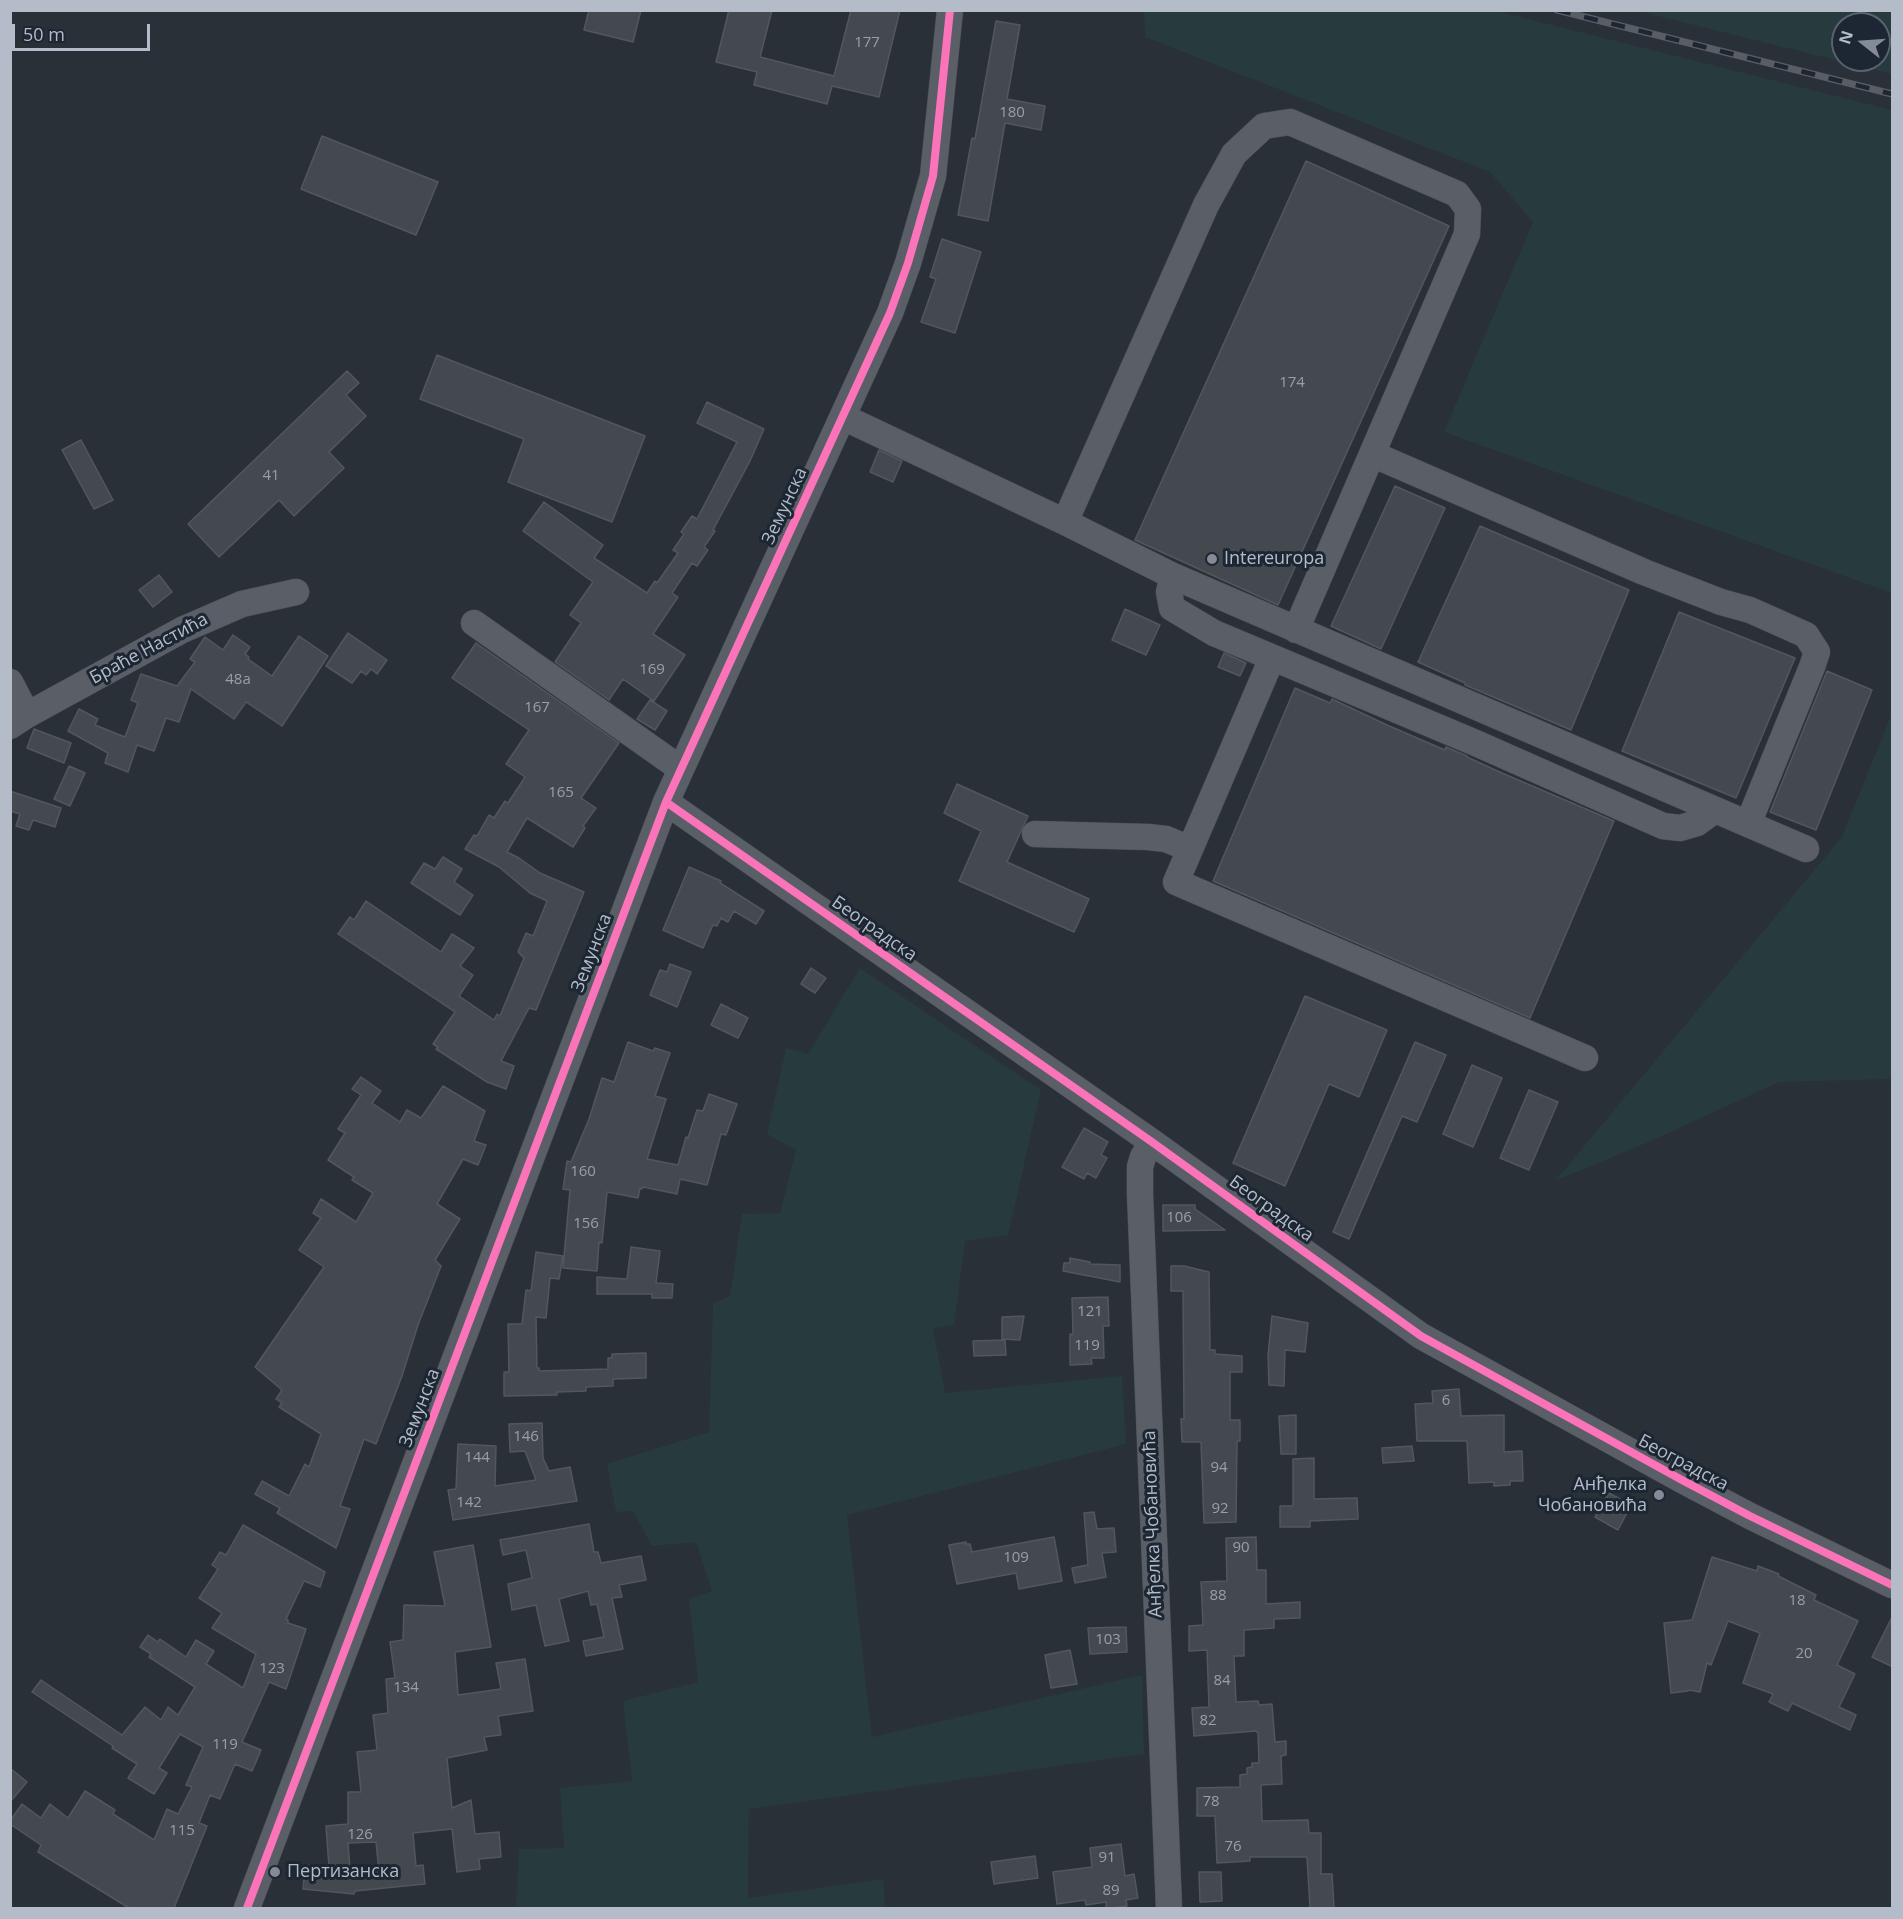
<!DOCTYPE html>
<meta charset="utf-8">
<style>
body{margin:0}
#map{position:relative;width:1903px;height:1919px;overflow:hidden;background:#2a3038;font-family:"Open Sans",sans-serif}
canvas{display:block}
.frame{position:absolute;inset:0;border:12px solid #b4bcc9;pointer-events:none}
.north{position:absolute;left:1831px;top:12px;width:60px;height:60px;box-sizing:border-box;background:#1d2633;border:2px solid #59626f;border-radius:50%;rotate:287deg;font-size:16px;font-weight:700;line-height:24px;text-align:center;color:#b4bcc9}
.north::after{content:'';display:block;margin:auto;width:21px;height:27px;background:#848b96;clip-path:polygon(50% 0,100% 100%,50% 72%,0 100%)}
.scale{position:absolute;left:12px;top:24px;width:138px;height:27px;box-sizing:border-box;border:3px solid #b4bcc9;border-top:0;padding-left:8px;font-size:18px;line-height:21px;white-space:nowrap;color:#b4bcc9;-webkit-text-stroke:4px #1d2633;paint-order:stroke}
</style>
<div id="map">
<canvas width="1903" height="1919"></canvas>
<div class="frame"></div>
<div class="north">N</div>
<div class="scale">50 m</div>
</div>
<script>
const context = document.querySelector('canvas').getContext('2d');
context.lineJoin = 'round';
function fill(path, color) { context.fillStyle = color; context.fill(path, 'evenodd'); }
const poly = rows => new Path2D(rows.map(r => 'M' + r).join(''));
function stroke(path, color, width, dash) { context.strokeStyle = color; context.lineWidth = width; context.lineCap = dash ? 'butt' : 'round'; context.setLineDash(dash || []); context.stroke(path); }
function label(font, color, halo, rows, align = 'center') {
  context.font = font + ' "Open Sans",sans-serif'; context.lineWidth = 6; context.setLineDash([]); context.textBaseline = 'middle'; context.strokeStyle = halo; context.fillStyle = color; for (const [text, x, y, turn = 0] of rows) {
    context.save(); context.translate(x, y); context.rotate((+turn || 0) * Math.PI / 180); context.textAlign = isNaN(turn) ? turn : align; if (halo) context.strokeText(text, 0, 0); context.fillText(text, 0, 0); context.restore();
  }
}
fill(poly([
 [1144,11,1496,11,1892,110,1892,593,1444,432,1533,222,1490,172,1145,37],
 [1638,11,1892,11,1892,74],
 [1843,24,1879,24,1879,60,1843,60],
 [1892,713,1892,1079,1779,1082,1649,1142,1555,1181,1842,837],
 [860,968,1041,1090,1008,1235,965,1241,954,1325,933,1328,945,1393,1122,1376,1126,1444,847,1515,872,1737,1142,1675,1144,1754,749,1809,748,1898,883,1879,885,1908,516,1908,519,1849,564,1848,560,1788,632,1781,623,1701,698,1682,689,1599,712,1591,696,1542,652,1546,633,1511,616,1512,607,1464,709,1432,713,1304,730,1296,742,1214,780,1213,796,1150,767,1134,786,1048,808,1054]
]), '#273a3e');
const building = poly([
 [589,10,641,10,633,42,584,30,589,10],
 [729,10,772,10,760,57,834,76,851,10,900,10,879,97,832,86,827,104,754,85,757,72,716,62,729,10],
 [996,21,1020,25,1007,99,1045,106,1041,130,1005,123,988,221,958,215,972,138,975,139,996,21],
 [322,136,438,182,416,235,301,189,322,136],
 [1306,161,1449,226,1278,605,1135,540,1306,161],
 [942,239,981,252,955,333,921,322,936,279,930,277,942,239],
 [437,355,645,436,612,522,508,482,524,439,420,399,437,355],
 [347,371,359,383,346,395,366,416,329,452,344,468,294,516,279,500,219,557,188,524,347,371],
 [707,402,764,429,750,461,713,530,715,531,704,547,708,550,697,566,692,563,672,593,678,597,653,634,685,655,654,701,623,679,609,700,555,662,581,623,570,615,593,582,523,531,544,502,603,545,594,558,647,593,655,581,657,583,678,553,673,550,684,534,681,532,692,516,697,519,737,442,697,423,707,402],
 [81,440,113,500,94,509,62,450,81,440],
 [879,450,902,461,893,482,870,472,879,450],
 [1395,486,1445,508,1381,649,1331,626,1395,486],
 [1480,526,1629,590,1571,730,1465,685,1465,683,1418,662,1480,526],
 [159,575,172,592,153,607,139,590,159,575],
 [1125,609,1160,625,1146,655,1112,640,1125,609],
 [1679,612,1795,658,1736,798,1622,751,1679,612],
 [348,633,387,660,377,674,371,669,366,675,361,671,352,683,326,666,348,633],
 [233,635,250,647,245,654,249,657,248,659,272,676,299,636,328,656,282,726,246,702,234,719,191,689,179,722,166,718,154,751,137,745,128,772,105,763,108,753,68,731,79,709,98,719,95,725,125,737,138,703,131,700,141,674,177,686,195,662,190,659,205,637,223,650,233,635],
 [476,643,619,743,581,798,596,808,583,826,585,828,573,847,527,818,507,852,519,858,540,873,584,892,536,1010,529,1008,501,1061,514,1066,506,1089,487,1082,436,1049,438,1047,433,1044,455,1012,338,934,350,917,354,920,366,901,441,952,452,934,474,948,460,966,473,975,459,996,494,1020,497,1014,500,1016,524,958,518,952,526,933,533,936,547,901,530,893,499,867,465,849,474,835,477,836,489,815,494,818,505,801,508,803,525,777,506,764,529,730,452,678,476,643],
 [1224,653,1246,663,1240,676,1218,667,1224,653],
 [1827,671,1872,690,1816,830,1770,812,1827,671],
 [1295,688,1330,703,1332,699,1387,725,1445,750,1446,747,1467,756,1467,757,1502,773,1614,821,1530,1018,1213,881,1295,688],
 [650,700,667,711,655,730,637,719,650,700],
 [34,729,71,743,64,763,27,748,34,729],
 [69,766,85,773,70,806,54,799,69,766],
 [957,784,1028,816,1007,862,1089,899,1074,932,959,881,981,831,944,813,957,784],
 [10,791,61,808,55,827,33,820,29,830,16,826,20,814,10,811,10,791],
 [443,857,462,869,454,882,473,895,460,915,411,883,424,863,435,869,443,857],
 [689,867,721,881,720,883,764,911,756,924,734,911,728,922,721,918,717,926,713,925,703,948,663,930,689,867],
 [670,964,691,972,677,1007,650,995,660,970,667,972,670,964],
 [811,968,826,978,815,993,801,984,811,968],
 [1305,996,1387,1030,1359,1097,1329,1084,1285,1186,1233,1163,1305,996],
 [721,1004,748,1018,738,1038,711,1025,721,1004],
 [628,1042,653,1051,655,1048,670,1053,655,1096,666,1099,647,1159,678,1165,686,1137,688,1138,697,1110,703,1111,709,1094,737,1104,726,1135,721,1134,707,1185,680,1179,677,1194,643,1187,642,1189,640,1188,638,1198,607,1192,602,1243,599,1242,597,1271,563,1268,570,1190,563,1189,567,1161,571,1162,589,1119,602,1078,614,1082,628,1042],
 [1415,1042,1446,1055,1417,1122,1402,1116,1349,1239,1333,1232,1415,1042],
 [1472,1065,1502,1078,1473,1147,1443,1134,1472,1065],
 [361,1077,381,1091,372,1103,400,1122,407,1110,421,1118,443,1086,485,1111,474,1141,486,1145,478,1165,463,1159,437,1204,460,1219,435,1260,441,1266,418,1325,402,1376,376,1444,364,1439,340,1506,350,1509,336,1548,277,1513,280,1508,255,1494,262,1481,289,1496,305,1464,309,1467,321,1434,279,1407,282,1403,276,1399,282,1390,255,1367,324,1267,299,1250,321,1218,313,1213,321,1199,356,1222,373,1193,352,1180,354,1177,328,1160,345,1133,338,1129,361,1095,352,1089,361,1077],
 [1529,1090,1558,1102,1529,1170,1500,1158,1529,1090],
 [1084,1128,1108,1142,1101,1155,1107,1158,1096,1178,1087,1173,1084,1179,1062,1167,1084,1128],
 [1163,1205,1195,1205,1195,1209,1225,1230,1163,1231,1163,1205],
 [631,1247,660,1251,656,1283,673,1284,672,1298,652,1298,652,1294,597,1294,597,1277,627,1279,631,1247],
 [536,1252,563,1256,559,1279,550,1278,546,1318,536,1317,537,1368,539,1368,539,1371,608,1369,608,1358,612,1358,612,1354,646,1353,646,1378,613,1379,613,1386,586,1387,586,1391,557,1392,557,1395,504,1396,504,1372,509,1372,508,1324,522,1324,526,1290,531,1291,536,1252],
 [1070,1258,1090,1262,1090,1264,1120,1265,1120,1282,1063,1271,1064,1263,1070,1263,1070,1258],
 [1171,1266,1184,1266,1209,1272,1210,1350,1215,1350,1215,1354,1242,1356,1242,1372,1230,1372,1230,1420,1240,1420,1240,1441,1237,1441,1236,1522,1204,1523,1201,1442,1182,1442,1181,1419,1184,1419,1183,1291,1171,1291,1171,1266],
 [1108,1297,1109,1326,1103,1326,1104,1358,1091,1358,1092,1364,1070,1365,1070,1334,1073,1334,1072,1298,1108,1297],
 [1024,1316,1020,1340,1002,1339,1002,1317,1024,1316],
 [1272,1316,1308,1323,1305,1352,1285,1350,1284,1386,1269,1385,1268,1355,1272,1316],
 [1005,1340,1006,1355,974,1356,973,1341,1005,1340],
 [1459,1389,1461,1416,1504,1415,1504,1452,1522,1451,1523,1481,1510,1481,1510,1485,1494,1486,1494,1482,1469,1483,1467,1441,1417,1441,1415,1404,1433,1403,1432,1391,1459,1389],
 [1296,1415,1296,1454,1281,1454,1279,1416,1296,1415],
 [542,1423,543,1458,549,1471,570,1467,577,1501,453,1520,448,1490,456,1489,458,1444,496,1446,495,1486,536,1480,525,1451,510,1452,509,1424,542,1423],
 [1412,1446,1414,1461,1383,1463,1382,1448,1412,1446],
 [1314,1458,1314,1499,1357,1498,1358,1519,1310,1521,1310,1527,1280,1527,1280,1506,1293,1506,1293,1459,1314,1458],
 [1609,1493,1631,1505,1618,1530,1595,1517,1609,1493],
 [1094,1512,1097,1529,1114,1528,1116,1552,1102,1553,1106,1577,1075,1583,1072,1568,1088,1565,1084,1513,1094,1512],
 [589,1524,594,1552,598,1552,601,1563,641,1556,646,1580,619,1585,622,1597,612,1598,623,1649,586,1656,583,1641,604,1637,597,1604,591,1605,588,1591,559,1599,569,1641,545,1646,536,1605,512,1610,508,1584,532,1578,526,1550,503,1555,500,1540,589,1524],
 [243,1525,325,1572,320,1587,304,1581,286,1619,288,1620,288,1623,306,1629,286,1689,269,1682,242,1742,261,1750,252,1771,235,1764,220,1799,210,1795,199,1823,207,1826,174,1908,129,1908,38,1852,41,1845,10,1824,10,1821,22,1804,41,1818,50,1804,68,1818,85,1791,115,1810,113,1814,154,1840,167,1809,178,1814,192,1787,186,1785,203,1747,180,1734,159,1768,167,1773,154,1794,128,1778,137,1764,112,1748,113,1746,32,1692,41,1680,122,1735,145,1707,161,1720,168,1707,178,1715,195,1687,149,1657,151,1654,140,1647,148,1635,158,1642,160,1639,186,1657,196,1640,214,1651,206,1664,243,1688,256,1654,212,1628,222,1613,199,1598,218,1569,212,1565,220,1552,226,1555,243,1525],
 [1054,1537,1062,1581,1019,1589,1016,1573,957,1584,949,1545,966,1542,966,1544,970,1544,972,1552,1054,1537],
 [1256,1537,1257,1570,1266,1570,1266,1604,1300,1602,1300,1618,1274,1619,1274,1628,1244,1630,1244,1656,1234,1656,1236,1702,1258,1701,1259,1705,1272,1704,1275,1742,1286,1741,1286,1755,1281,1756,1282,1784,1261,1785,1262,1821,1308,1820,1309,1833,1321,1833,1321,1874,1332,1874,1334,1908,1310,1908,1307,1857,1250,1857,1250,1861,1217,1863,1215,1816,1197,1816,1197,1788,1240,1787,1240,1775,1247,1774,1247,1768,1252,1767,1252,1763,1259,1763,1258,1733,1256,1731,1194,1736,1192,1708,1209,1707,1207,1650,1189,1651,1189,1626,1203,1625,1201,1582,1227,1581,1226,1538,1256,1537],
 [473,1545,491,1647,455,1652,458,1695,501,1689,496,1663,525,1659,533,1711,498,1716,501,1735,484,1737,487,1750,447,1758,452,1808,471,1800,475,1834,499,1832,501,1857,479,1859,480,1869,457,1872,452,1829,413,1833,416,1866,423,1865,425,1884,355,1891,354,1894,303,1889,305,1865,329,1867,326,1826,348,1824,348,1792,361,1792,357,1752,377,1750,373,1715,388,1713,386,1679,395,1678,390,1642,403,1640,404,1605,445,1606,434,1552,473,1545],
 [376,1842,379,1872,350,1869,348,1843,376,1842],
 [1712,1557,1757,1571,1758,1566,1779,1574,1778,1576,1816,1595,1814,1600,1858,1621,1837,1665,1855,1674,1839,1707,1856,1715,1850,1730,1792,1703,1788,1711,1769,1702,1773,1694,1743,1683,1760,1633,1728,1621,1711,1665,1707,1663,1700,1692,1689,1690,1688,1691,1671,1693,1664,1623,1692,1620,1712,1557],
 [1893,1615,1893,1667,1872,1657,1893,1615],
 [1126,1627,1127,1652,1090,1654,1088,1628,1126,1627],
 [1070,1650,1077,1684,1051,1688,1045,1655,1070,1650],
 [10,1768,27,1782,10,1802,10,1768],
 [1121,1844,1125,1876,1134,1874,1138,1898,1126,1900,1127,1906,1111,1908,1106,1908,1106,1902,1086,1905,1085,1900,1057,1904,1053,1872,1092,1867,1090,1848,1121,1844],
 [1035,1856,1038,1878,994,1884,991,1862,1035,1856],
 [1199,1872,1221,1872,1222,1901,1200,1902,1199,1872]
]);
fill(building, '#444950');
stroke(building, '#52575f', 1.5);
const minor = poly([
 [843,417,1065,522,1173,576,1806,849],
 [1372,454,1644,572,1721,602,1750,610,1806,635,1817,652,1812,667,1748,824],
 [1065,522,1206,205,1234,154,1264,126,1290,122,1457,194,1468,209,1467,234,1296,630],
 [1173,576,1169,592,1172,608,1214,633,1478,744,1663,826,1680,828,1697,823,1715,810],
 [474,623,681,769],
 [1272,658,1176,882,1585,1058],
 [10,682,27,715],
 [10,726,27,715,182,630,242,604,296,592],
 [666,802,1152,1142,1421,1336,1682,1480,1750,1516,1892,1585],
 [1035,834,1148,837,1166,839,1190,849],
 [1152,1142,1143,1157,1140,1167,1140,1194,1169,1908],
 [247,1908,666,802,890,313,908,263,933,176,950,10]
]);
stroke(minor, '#484c53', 27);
stroke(minor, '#5a5e66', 26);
const rail = poly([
 [1557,10,1892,94]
]);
stroke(rail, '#595d64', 7);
stroke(rail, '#1d2633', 4.5, [14]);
stroke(poly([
 [666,802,1152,1142,1421,1336,1682,1480,1750,1516,1892,1585],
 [247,1908,666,802,890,313,908,263,933,176,950,10]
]), '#fb73b8', 8);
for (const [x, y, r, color] of [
 [1212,559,6,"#848b96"],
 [1659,1495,6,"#848b96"],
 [275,1872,6,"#848b96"]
]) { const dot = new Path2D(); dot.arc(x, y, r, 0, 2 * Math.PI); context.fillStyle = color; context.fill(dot); stroke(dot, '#1d2633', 2); }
label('15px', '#989fab', null, [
 ["177",867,43],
 ["180",1012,113],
 ["174",1292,383],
 ["41",271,476],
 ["169",652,670],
 ["48a",238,680],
 ["167",537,708],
 ["165",561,793],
 ["160",583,1172],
 ["106",1179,1218],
 ["156",586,1224],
 ["121",1090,1312],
 ["119",1087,1346],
 ["6",1446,1401],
 ["146",526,1437],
 ["144",477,1458],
 ["94",1219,1468],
 ["142",469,1503],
 ["92",1220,1509],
 ["90",1241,1548],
 ["109",1016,1558],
 ["88",1218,1596],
 ["18",1797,1601],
 ["103",1108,1640],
 ["20",1804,1654],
 ["123",272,1669],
 ["84",1222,1681],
 ["134",406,1688],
 ["82",1208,1721],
 ["119",225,1745],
 ["78",1211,1802],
 ["115",182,1831],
 ["126",360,1835],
 ["76",1233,1847],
 ["91",1107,1858],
 ["89",1111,1891]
]);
label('18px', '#b4bcc9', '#1d2633', [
 ["Земунска",785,506,-65],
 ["Браће Настића",149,649,-28],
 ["Београдска",874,929,35],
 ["Земунска",592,953,-69],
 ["Београдска",1271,1209,36],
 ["Земунска",420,1408,-69],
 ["Београдска",1683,1463,28],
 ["Анђелка Чобановића",1153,1524,-92]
]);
label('18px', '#b4bcc9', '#1d2633', [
 ["Intereuropa",1224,559],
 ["Анђелка",1647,1485,"right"],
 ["Чобановића",1647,1506,"right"],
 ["Пертизанска",287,1872]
], 'left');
</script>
